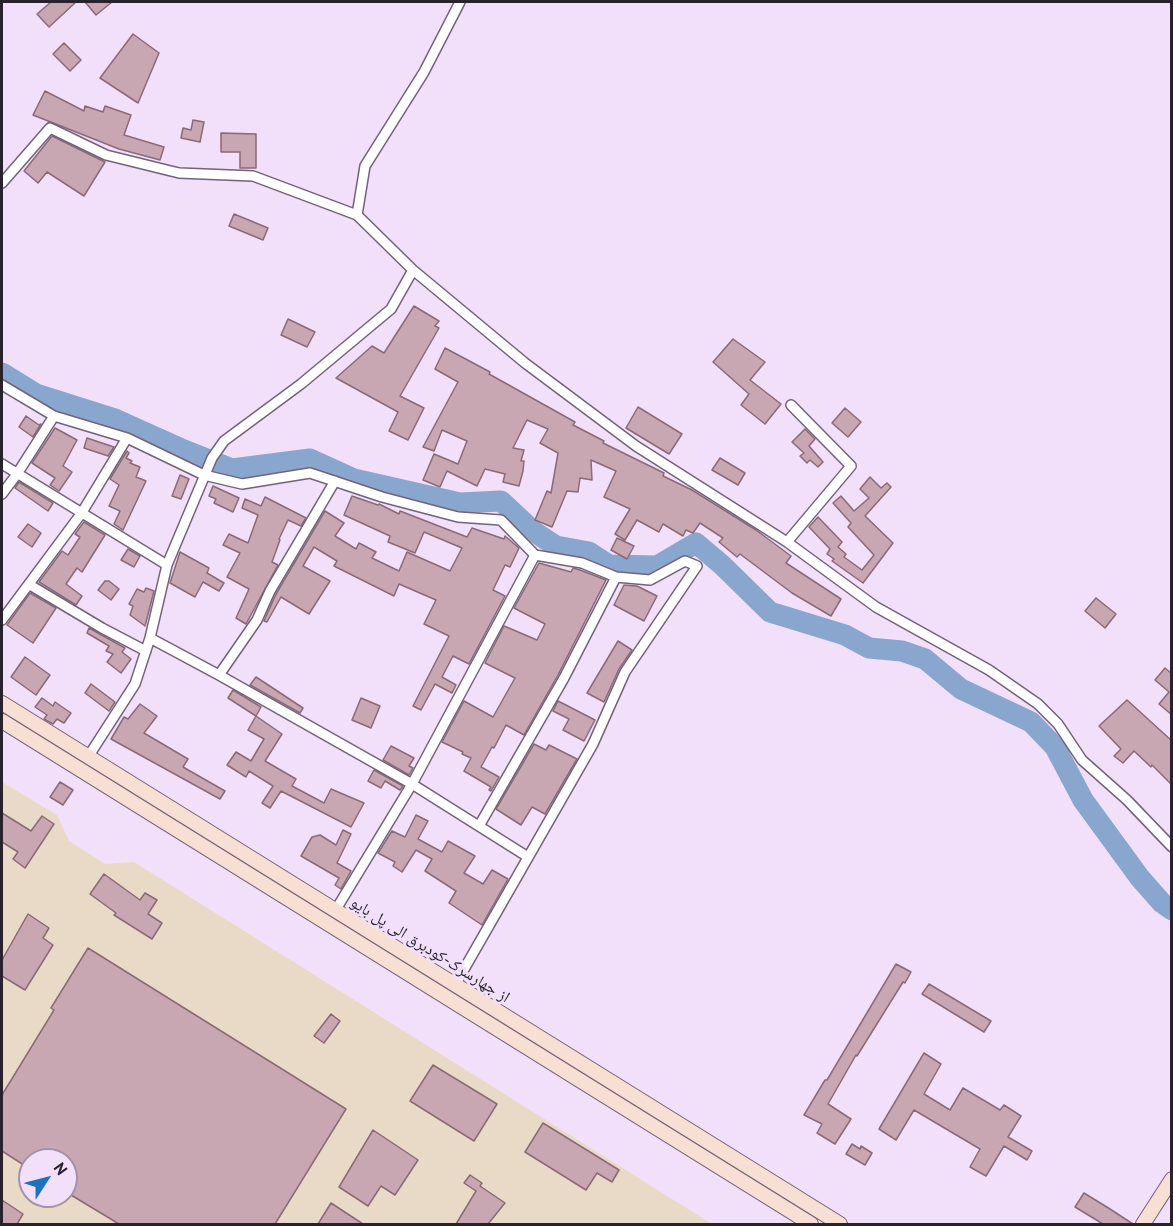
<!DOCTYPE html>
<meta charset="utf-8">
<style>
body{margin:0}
#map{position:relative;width:1173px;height:1226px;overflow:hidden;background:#f2dffa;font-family:"PT Sans",sans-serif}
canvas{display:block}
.frame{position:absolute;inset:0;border:3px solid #29222c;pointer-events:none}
.north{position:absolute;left:18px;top:1148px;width:60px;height:60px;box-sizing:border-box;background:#f2dffa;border:2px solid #a293a8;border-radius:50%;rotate:54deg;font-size:16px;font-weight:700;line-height:24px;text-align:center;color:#29222c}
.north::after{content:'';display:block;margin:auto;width:21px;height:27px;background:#1d71c0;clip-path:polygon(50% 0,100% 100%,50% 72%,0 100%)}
</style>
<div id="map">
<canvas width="1173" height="1226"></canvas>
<div class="frame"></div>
<div class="north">N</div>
</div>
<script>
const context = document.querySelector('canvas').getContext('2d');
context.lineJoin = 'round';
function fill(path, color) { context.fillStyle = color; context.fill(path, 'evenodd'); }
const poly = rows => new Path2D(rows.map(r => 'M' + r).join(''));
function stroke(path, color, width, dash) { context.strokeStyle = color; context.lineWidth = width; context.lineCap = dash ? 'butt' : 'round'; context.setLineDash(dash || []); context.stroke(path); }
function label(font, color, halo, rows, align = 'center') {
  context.font = font + ' "PT Sans","Noto Naskh Arabic",sans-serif'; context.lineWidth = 6; context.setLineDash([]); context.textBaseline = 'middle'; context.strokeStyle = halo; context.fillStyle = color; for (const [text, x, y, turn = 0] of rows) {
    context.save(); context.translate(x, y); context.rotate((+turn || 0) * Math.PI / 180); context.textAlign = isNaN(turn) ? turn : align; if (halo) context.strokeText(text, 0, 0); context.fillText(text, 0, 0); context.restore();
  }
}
fill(poly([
 [2,782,57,815,69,841,105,864,134,862,712,1224,2,1224],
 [30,1160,66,1160,66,1196,30,1196]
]), '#e9dac7');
stroke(poly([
 [2,373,36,394,115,419,184,450,232,469,310,459,354,479,460,503,501,501,533,531,556,546,589,552,609,565,657,566,696,543,722,565,770,612,845,635,869,648,902,651,925,659,961,689,1031,722,1055,747,1083,800,1140,878,1162,903,1172,910]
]), '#89a6ce', 21);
const building = poly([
 [51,2,76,2,49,27,37,14,51,2],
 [85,2,112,2,96,15,85,2],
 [133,34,159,53,138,103,100,78,133,34],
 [64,43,81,60,70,71,53,54,64,43],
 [45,91,84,111,85,106,103,112,105,106,131,115,124,135,164,147,160,160,119,149,33,115,45,91],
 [193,120,204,122,200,142,181,138,183,128,191,130,193,120],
 [221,133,256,134,256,168,240,168,240,152,221,152,221,133],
 [52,136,105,162,84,196,47,172,38,183,24,171,52,136],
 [234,214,268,228,263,240,229,226,234,214],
 [414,306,439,321,435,326,439,328,400,396,424,408,408,440,389,431,398,412,336,378,372,346,384,353,414,306],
 [288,319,315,332,307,347,281,335,288,319],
 [733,339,765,362,750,380,781,404,765,424,741,405,749,394,713,362,733,339],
 [445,348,490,372,489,374,575,422,573,425,604,441,603,443,664,473,663,476,692,490,756,530,791,556,786,563,841,599,831,616,792,593,740,554,737,557,719,542,723,538,700,523,693,533,686,530,683,536,663,524,659,532,637,520,625,540,615,534,630,509,604,497,616,471,591,460,592,480,580,478,578,492,567,491,552,527,535,520,547,491,551,493,558,453,540,443,548,429,527,420,513,448,524,450,521,461,524,461,523,471,519,486,503,482,505,474,485,469,477,486,447,471,440,487,423,480,434,454,458,464,467,441,442,430,434,451,423,447,458,382,435,369,445,348],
 [638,407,682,434,669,454,626,428,638,407],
 [845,408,861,422,848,437,832,423,845,408],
 [26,416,39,425,41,424,33,437,19,427,26,416],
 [55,428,77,440,63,466,72,472,59,491,50,485,55,478,32,463,55,428],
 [805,429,815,439,809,446,823,462,818,467,810,460,807,463,800,456,804,453,792,442,805,429],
 [87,438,114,447,108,456,84,448,87,438],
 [127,451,129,453,126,458,132,461,130,463,140,467,136,477,146,481,123,530,114,524,120,511,109,506,119,485,110,479,127,451],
 [720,458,745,473,738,485,712,470,720,458],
 [180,475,189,479,181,499,172,496,180,475],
 [870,477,881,488,887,483,891,487,865,516,893,543,863,583,832,561,834,559,827,554,830,549,809,527,818,517,842,542,838,547,846,554,844,557,862,570,874,555,848,527,851,523,833,503,841,496,854,511,869,498,860,489,870,477],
 [19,482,53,503,48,511,15,488,19,482],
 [213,486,239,498,233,512,214,503,216,499,209,496,213,486],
 [352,496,378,505,379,504,399,514,400,511,467,537,472,528,504,539,505,536,519,548,510,567,505,565,493,590,505,596,469,664,453,656,442,677,456,685,452,693,435,684,421,710,413,706,449,636,424,624,436,600,399,584,394,596,334,566,337,561,314,547,303,566,330,581,309,614,281,597,267,622,264,621,276,594,325,511,344,523,335,536,356,549,359,543,376,552,372,558,399,571,407,552,450,571,462,548,424,532,415,553,388,542,390,536,344,515,352,496],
 [265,497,306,518,301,526,288,520,279,539,280,540,272,562,278,565,246,624,236,618,249,589,227,577,240,553,223,545,229,534,248,543,258,515,242,508,245,499,261,506,265,497],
 [84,522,105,535,82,572,77,568,66,584,82,596,76,605,39,582,62,551,68,555,80,537,75,534,84,522],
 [28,524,41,533,32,547,18,537,28,524],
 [617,538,634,546,627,559,611,550,617,538],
 [128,549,140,556,134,567,121,560,128,549],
 [180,552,209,568,207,573,224,583,219,591,203,582,195,597,170,583,180,552],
 [539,563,571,572,573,568,580,570,606,580,558,675,524,735,506,725,494,748,492,747,481,767,499,777,491,791,489,790,491,787,464,771,471,758,462,754,463,752,442,742,464,701,493,717,515,678,485,663,504,626,537,640,545,624,514,608,539,563],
 [105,581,109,581,119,589,111,600,98,590,105,581],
 [624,585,637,586,657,596,644,621,614,605,624,585],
 [146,588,154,591,145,626,130,615,133,606,129,604,137,589,144,592,146,588],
 [30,593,56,608,33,643,7,625,30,593],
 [1096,598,1116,614,1105,628,1085,611,1096,598],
 [89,628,125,648,122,652,131,659,121,673,107,662,113,654,106,651,109,646,87,633,89,628],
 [618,641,632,650,619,669,604,702,587,693,618,641],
 [25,657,50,675,36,695,11,677,25,657],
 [1165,668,1172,674,1172,715,1159,704,1169,692,1155,680,1165,668],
 [256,677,303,708,300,713,250,685,256,677],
 [91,684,115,702,109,711,85,693,91,684],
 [233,690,261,707,256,716,282,734,265,761,296,779,292,786,324,803,331,789,364,803,351,827,281,791,270,808,262,803,273,786,249,771,246,777,227,765,236,752,251,761,264,739,248,730,256,716,228,698,233,690],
 [42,698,53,706,55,702,71,713,64,723,57,719,53,724,44,719,47,715,35,707,42,698],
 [361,698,380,706,371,728,352,720,361,698],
 [1127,700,1172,741,1172,785,1152,765,1151,767,1134,751,1123,763,1114,756,1121,749,1099,726,1127,700],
 [558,701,595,720,584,741,563,730,569,719,553,711,558,701],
 [140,704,157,716,144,733,188,759,183,767,225,791,220,799,111,739,124,717,128,719,140,704],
 [534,744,546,750,549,745,577,759,545,814,532,807,521,825,496,809,534,744],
 [391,746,414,758,409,766,413,768,409,775,383,760,391,746],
 [374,770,403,786,400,790,385,781,381,788,368,781,374,770],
 [60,782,73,790,63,805,50,797,60,782],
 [2,813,31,831,42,816,54,824,25,868,13,859,18,852,2,842,2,813],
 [416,815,428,821,418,839,442,852,448,841,475,856,464,873,483,884,492,870,508,879,482,925,449,903,456,891,425,871,432,859,416,850,402,872,393,866,395,862,378,853,392,831,405,837,416,815],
 [343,830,351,834,337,863,351,871,341,889,335,885,339,878,301,856,312,837,320,835,336,845,343,830],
 [104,874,140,900,145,893,157,900,148,914,162,923,152,939,114,915,116,913,90,894,104,874],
 [28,914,49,928,43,938,53,945,25,990,2,976,2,960,28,914],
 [88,948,346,1109,275,1224,119,1224,66,1192,66,1160,30,1160,30,1169,2,1151,2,1095,54,1010,51,1008,88,948],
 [896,964,911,972,905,983,903,982,857,1056,856,1055,828,1104,851,1119,835,1144,817,1133,822,1124,804,1115,825,1080,827,1080,896,964],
 [929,984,991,1021,984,1032,922,994,929,984],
 [331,1014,340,1021,324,1043,314,1036,331,1014],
 [924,1053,941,1064,924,1094,950,1110,963,1088,1000,1110,1004,1105,1021,1116,1008,1137,1032,1151,1027,1160,1004,1146,986,1176,970,1167,980,1149,914,1110,896,1140,879,1129,924,1053],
 [433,1065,497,1104,474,1141,410,1101,433,1065],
 [543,1123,619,1170,612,1182,597,1173,586,1190,525,1152,543,1123],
 [373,1130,418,1160,395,1195,381,1186,368,1206,339,1187,373,1130],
 [852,1144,860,1149,861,1146,872,1153,865,1165,846,1154,852,1144],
 [470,1175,482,1183,480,1186,505,1203,488,1224,456,1224,476,1191,464,1183,470,1175],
 [1084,1193,1110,1209,1133,1224,1103,1224,1075,1207,1084,1193],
 [2,1200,23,1214,17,1224,2,1224,2,1200],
 [331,1203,363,1224,318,1224,331,1203]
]);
fill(building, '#c8a7b3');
stroke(building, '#896a76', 1.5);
const street = poly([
 [460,2,424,72,365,166,357,215,413,270,525,363,636,446,787,542,876,607,989,670,1038,704,1058,724,1082,760,1127,800,1172,847],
 [2,183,50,128,106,155,179,173,253,176,357,215],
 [2,385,54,416,127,438,204,475,242,484,310,473,382,497,458,517,501,520,535,555,582,563,616,577,650,580,685,561,697,566,625,672,593,744,455,985],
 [2,464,167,565],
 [2,494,17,474,54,416],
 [787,542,851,466,791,405],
 [30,585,102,628,146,651],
 [2,620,81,514,127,438],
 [150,638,219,675,412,784,528,857],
 [219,675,257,620,270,591,335,481],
 [88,757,135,684,150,638,167,565,212,458,224,441,301,384,391,309,413,270],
 [479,826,564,678,616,577],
 [335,911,412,784,535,555]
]);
const secondary = poly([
 [2,703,840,1224],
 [2,721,811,1224],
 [1143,1224,1172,1179]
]);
stroke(street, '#72627a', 12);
stroke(secondary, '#72627a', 16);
stroke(street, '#fff', 9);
stroke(secondary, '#f8dfd4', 14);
label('16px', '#29222c', '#f2dffa', [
 ["از جهارسرک-کودبرق الی پل بایو",430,950,32]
]);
</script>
